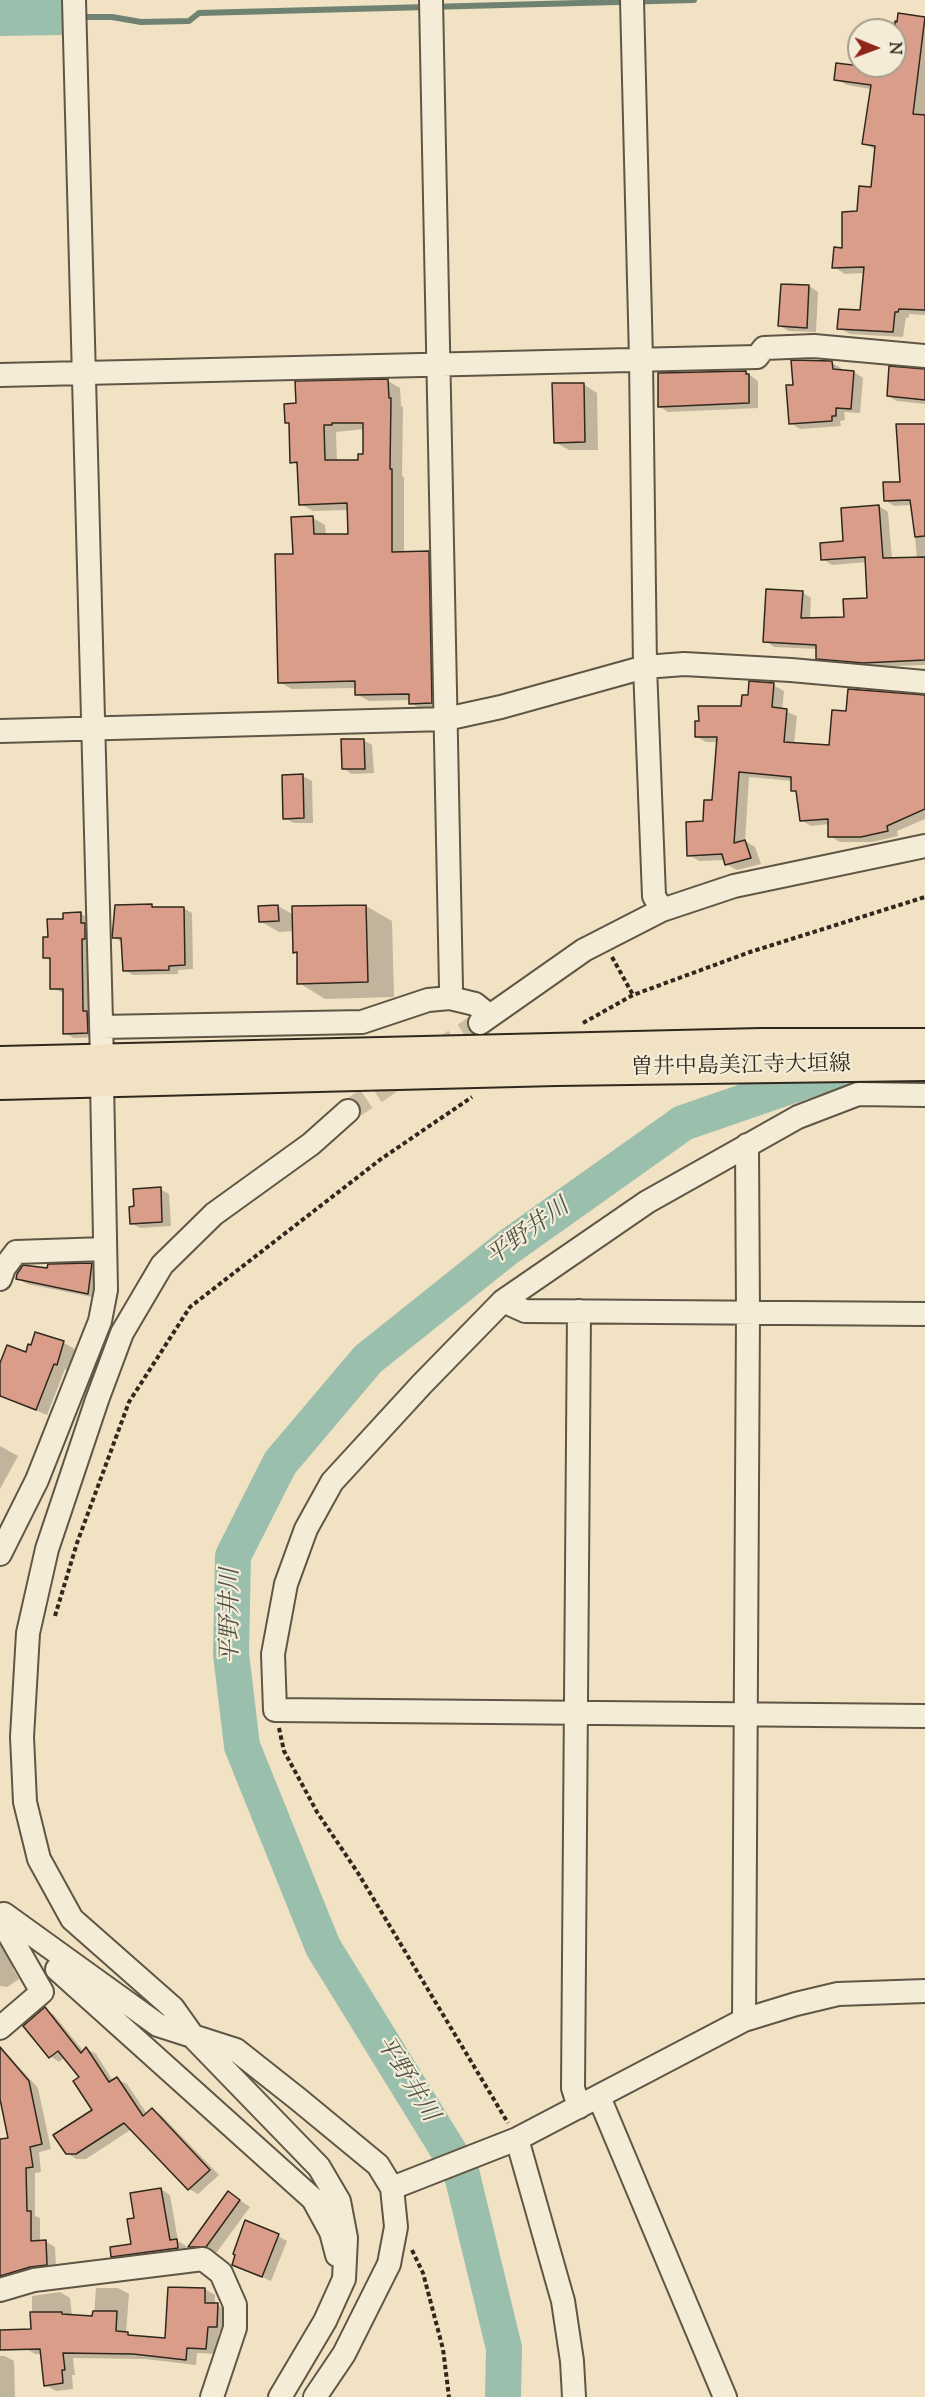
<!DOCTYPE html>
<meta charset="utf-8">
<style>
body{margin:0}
#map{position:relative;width:925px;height:2397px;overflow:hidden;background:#f0e2c3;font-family:"Sorts Mill Goudy",serif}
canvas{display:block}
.north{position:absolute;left:847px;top:18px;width:60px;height:60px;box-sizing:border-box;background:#f5ecd8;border:2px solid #a69e8d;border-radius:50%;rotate:91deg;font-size:16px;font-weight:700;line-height:24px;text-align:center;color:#30281d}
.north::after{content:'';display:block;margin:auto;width:21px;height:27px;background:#8f2418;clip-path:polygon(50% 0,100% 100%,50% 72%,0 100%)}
</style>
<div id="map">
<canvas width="925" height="2397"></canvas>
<div class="north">N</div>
</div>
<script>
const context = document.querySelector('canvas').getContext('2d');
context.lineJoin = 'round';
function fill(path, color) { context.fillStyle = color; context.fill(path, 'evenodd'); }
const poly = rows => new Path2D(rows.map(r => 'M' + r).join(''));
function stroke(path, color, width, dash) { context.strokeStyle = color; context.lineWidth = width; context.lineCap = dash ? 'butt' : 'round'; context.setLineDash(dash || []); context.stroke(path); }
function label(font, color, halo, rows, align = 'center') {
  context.font = font + ' "Sorts Mill Goudy","Noto Serif JP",serif'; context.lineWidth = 4.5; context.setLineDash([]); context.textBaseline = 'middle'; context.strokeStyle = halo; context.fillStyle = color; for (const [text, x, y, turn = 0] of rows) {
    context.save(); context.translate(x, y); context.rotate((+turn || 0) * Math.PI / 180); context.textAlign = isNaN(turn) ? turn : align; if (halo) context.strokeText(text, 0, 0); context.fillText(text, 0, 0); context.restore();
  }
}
fill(poly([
 [900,15,925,18,925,315,909,314,909,318,906,317,903,337,850,334,839,328,861,311,865,273,845,274,834,267,858,213,872,189,876,150,863,143,871,89,847,85,836,79,874,69,875,66,895,66,895,30,883,30,884,21,898,23],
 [809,286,818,292,816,332,789,331,780,326],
 [832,363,841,368,841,371,854,372,863,378,860,413,844,412,845,420,840,421,841,426,800,429,791,423,795,386],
 [925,371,925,404,897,401,888,396],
 [745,372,758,381,758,408,668,412,659,406],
 [388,381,400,388,401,406,403,407,402,476,404,477,404,553,428,553,441,560,444,710,423,710,411,703,411,700,369,701,356,694,356,688,292,689,279,682,294,555,313,518,325,525,326,535,350,535,349,510,313,511,301,504,299,466,292,462,291,425,286,422,297,405],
 [364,429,365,456,359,462,337,462,336,432],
 [583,384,597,393,598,450,569,450,555,442],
 [925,425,925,665,873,667,827,663,818,658,818,649,774,647,765,641,802,592,811,598,810,619,846,619,868,599,867,562,832,565,823,559,845,543,879,506,888,512,892,559,917,558,912,505,894,506,885,500,901,483],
 [773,685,784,691,782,710,797,716,794,744,831,747,847,712,925,697,925,819,897,831,898,836,872,842,840,842,830,836,830,824,811,826,801,820,798,793,793,790,793,781,749,777,745,841,755,847,761,864,737,870,726,864,725,860,699,861,689,855,713,802,718,742,706,742,696,736,743,707,749,697],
 [363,740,372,745,374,773,352,774,343,768],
 [303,776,312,781,313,823,294,823,284,818],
 [152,906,157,909,183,908,192,913,193,969,178,970,178,974,133,975,124,970,123,943,114,937],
 [278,906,294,915,366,906,392,921,394,997,325,999,299,983,298,954,294,952,294,931,279,932,260,921],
 [81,914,90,919,96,1037,74,1038,65,1033,64,993,52,988,51,961,44,957,49,939,65,920],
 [160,1189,169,1194,171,1226,140,1228,131,1223,135,1208],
 [92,1264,101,1270,97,1298,27,1284,17,1278,48,1269],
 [36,1334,64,1343,75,1349,68,1370,65,1369,47,1415,0,1396,0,1370,27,1354,32,1347],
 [0,1446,18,1456,0,1489],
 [0,1939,17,1966,13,1969,19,1979,7,1987,0,1986],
 [45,2009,54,2015,84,2052,87,2049,96,2054,113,2081,117,2079,127,2084,147,2114,152,2109,161,2115,219,2175,198,2194,189,2189,132,2129,86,2159,76,2159,67,2153,94,2110,81,2077,65,2057,59,2062,50,2056],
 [0,2046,38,2088,51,2149,39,2152,41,2172,35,2173,35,2216,40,2218,40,2242,46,2242,55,2247,56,2269,0,2285,0,2141,10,2139,2,2103,0,2102],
 [161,2189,170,2195,178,2241,186,2246,187,2253,122,2261,112,2256,133,2245,136,2219],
 [238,2199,250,2207,217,2252,200,2252,190,2247],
 [278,2236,287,2241,271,2281,234,2265],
 [96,2288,118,2288,129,2294,126,2333,134,2337,166,2340,205,2289,215,2295,215,2304,228,2311,228,2332,219,2332,216,2354,197,2353,196,2365,145,2359,73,2358,75,2375,72,2375,73,2389,56,2391,45,2385,42,2354,35,2354,25,2348,32,2330,32,2296,60,2292,70,2298,72,2316,94,2318],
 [0,2356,5,2356,14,2361,15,2397,0,2397]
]), '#0003');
stroke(poly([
 [80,17,112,17,141,22,189,21,199,13,694,0]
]), '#708373', 6);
stroke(poly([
 [0,18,62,17],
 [503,2397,504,2348,461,2171,323,1947,242,1746,231,1654,233,1556,280,1463,368,1359,507,1248,683,1123,848,1066]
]), '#9bbfad', 36);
const building = poly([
 [898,13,925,17,913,114,925,115,925,310,899,309,898,312,895,312,893,332,837,329,839,309,860,310,864,267,832,268,834,247,842,248,842,212,857,211,859,186,871,187,875,146,862,144,871,85,834,80,836,63,877,68,878,66,895,66,895,21,897,22,898,13],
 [781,284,809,285,807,328,778,326,781,284],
 [791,360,832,361,833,369,854,371,851,409,836,408,836,416,832,416,832,421,789,424,786,385,793,385,791,360],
 [889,366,925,369,925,400,887,396,889,366],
 [746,371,746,374,749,374,749,403,658,407,658,373,746,371],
 [388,379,389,398,391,398,390,469,392,469,392,552,429,551,432,703,409,704,409,694,355,695,355,681,278,683,275,554,293,554,291,517,313,516,314,534,348,534,347,503,299,505,297,462,290,463,289,423,285,423,284,404,296,403,295,381,388,379],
 [332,423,363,423,363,454,358,454,358,460,325,460,324,425,332,425,332,423],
 [552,383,584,383,585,442,554,443,552,383],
 [896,424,925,424,925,536,915,537,910,500,884,501,883,482,900,482,896,424],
 [879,505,883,558,925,557,925,660,863,663,816,659,816,645,763,642,766,589,803,591,801,618,844,617,843,599,867,598,865,557,821,560,820,543,843,541,841,508,879,505],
 [749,681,774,683,772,707,787,709,784,742,829,745,832,710,846,711,848,689,925,695,925,809,887,826,888,831,861,837,828,837,828,819,800,821,796,791,791,791,791,777,739,772,734,843,745,840,751,858,725,865,722,854,687,856,686,822,703,821,704,800,712,800,717,737,695,737,695,721,699,721,698,706,741,706,742,695,748,695,749,681],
 [341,739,364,739,365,769,342,769,341,739],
 [303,774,304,818,283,819,282,775,303,774],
 [152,904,152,907,184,907,185,965,169,966,169,970,123,971,121,938,112,938,115,905,152,904],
 [278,905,279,921,259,922,258,906,278,905],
 [366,905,368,982,297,984,297,952,293,953,292,906,366,905],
 [81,912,81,923,85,923,85,939,82,939,83,1011,87,1011,88,1033,63,1034,63,989,50,989,50,958,43,958,43,937,48,937,47,919,63,919,63,913,81,912],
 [161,1187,162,1222,130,1224,129,1207,134,1206,133,1189,161,1187],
 [92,1263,88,1294,16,1279,17,1274,23,1265,47,1268,48,1264,92,1263],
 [35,1332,64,1341,57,1365,54,1364,36,1410,0,1396,0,1363,7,1345,26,1352,28,1344,31,1345,35,1332],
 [45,2007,81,2053,86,2047,109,2082,117,2077,143,2116,152,2108,210,2170,188,2190,124,2123,76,2154,66,2154,53,2135,92,2110,73,2081,79,2077,58,2051,49,2058,23,2026,45,2007],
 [0,2047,29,2081,42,2144,30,2147,33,2167,26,2168,27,2211,31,2211,31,2241,46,2240,47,2265,30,2267,0,2276,0,2139,8,2138,0,2099,0,2047],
 [161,2188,170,2240,177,2239,178,2248,111,2257,110,2247,131,2244,127,2219,134,2218,130,2193,161,2188],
 [228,2191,240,2200,206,2247,188,2247,228,2191],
 [245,2220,279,2234,262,2277,232,2265,235,2255,233,2254,245,2220],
 [168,2287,205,2288,205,2303,218,2303,217,2327,208,2327,206,2349,187,2348,186,2360,133,2354,63,2353,65,2370,62,2370,63,2383,44,2386,40,2349,0,2350,0,2330,31,2329,30,2312,62,2312,62,2314,92,2316,93,2311,117,2311,116,2331,128,2332,128,2335,165,2338,168,2287]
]);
fill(building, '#da9d8a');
stroke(building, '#30281d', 1.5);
stroke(poly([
 [436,1052,480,1023],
 [348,1111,404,1074]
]), '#cabda2', 22, [22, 11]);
const minor = poly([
 [74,0,102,1059],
 [431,0,451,987,450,998],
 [632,0,641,359,645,667,654,896,662,910],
 [0,375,757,357,764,348,814,346,925,356],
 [0,731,446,719,501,707,645,667,684,664,791,670,925,682],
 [480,1023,584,950,662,910,734,886,925,846],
 [101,1027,362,1022,428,1000,450,998,475,1004,490,1016],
 [925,1095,858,1094,798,1117,647,1202,503,1301,422,1384,332,1482,306,1529,286,1584,273,1654,275,1710,925,1716],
 [0,1279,4,1268,16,1252,105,1249],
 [503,1301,525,1311,925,1314],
 [0,1554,37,1480,100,1321,106,1290,102,1082],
 [4,1914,158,2025,236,2050,298,2099,378,2165,392,2188,396,2227,389,2264,344,2354,315,2397],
 [57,1969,313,2199,331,2232,337,2255],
 [744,2020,748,1313,747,1145],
 [0,2028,42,1992,6,1929,4,1914],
 [599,2097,725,2397],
 [579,2107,573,2088,579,1311],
 [517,2139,563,2301,572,2361,574,2397],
 [392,2188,517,2139,744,2020,796,2004,838,1994,925,1991],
 [0,2290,34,2280,203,2259,221,2273,235,2305,235,2328,212,2397],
 [280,2397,325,2321,344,2279,346,2238,339,2201,319,2167,195,2039,173,2008,72,1919,39,1859,25,1802,22,1737,28,1633,47,1549,97,1400,122,1333,162,1265,214,1214,311,1144,348,1111]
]);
const major = poly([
 [0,1061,761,1043,925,1043],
 [0,1085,556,1071,925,1066]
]);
stroke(minor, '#605646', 26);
stroke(major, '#30281d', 32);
stroke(poly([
 [612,957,633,995],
 [583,1023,633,995,750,952,925,897],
 [55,1616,77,1543,129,1402,190,1307,381,1159,472,1097],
 [279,1728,284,1751,317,1812,358,1873,508,2123],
 [412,2250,423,2273,443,2349,449,2397]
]), '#30281d', 4, [4.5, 3]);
stroke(minor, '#f5ecd8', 22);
stroke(major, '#f0e2c3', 28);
label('22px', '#30281d', '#f5ecd8', [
 ["曽井中島美江寺大垣線",741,1068,-1]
]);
label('italic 24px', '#505548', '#f5ecd8', [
 ["平野井川",529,1234,-36],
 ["平野井川",233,1616,-90],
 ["平野井川",405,2080,58]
]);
</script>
